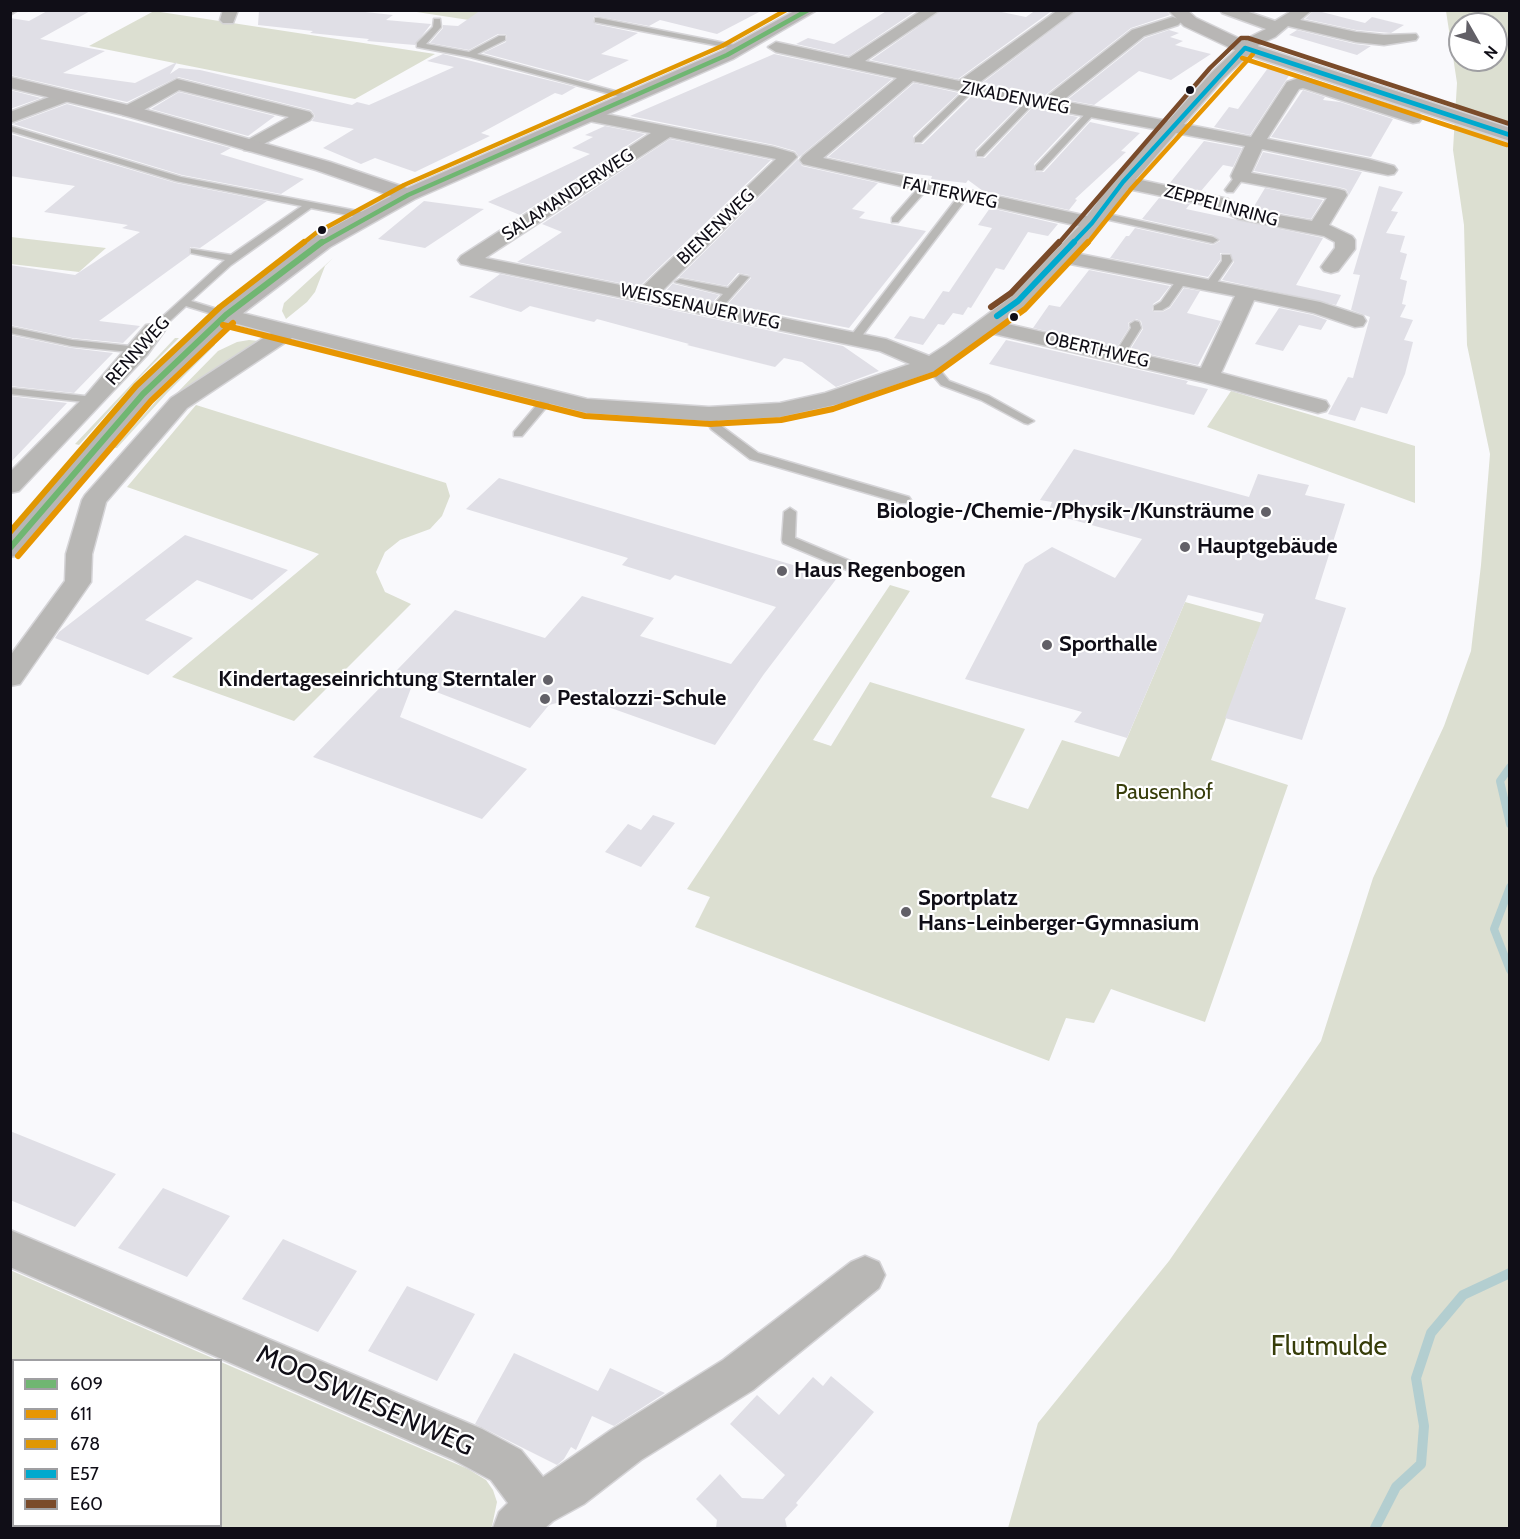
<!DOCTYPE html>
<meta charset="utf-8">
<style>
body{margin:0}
#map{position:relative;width:1520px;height:1539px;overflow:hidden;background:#f9f9fc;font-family:Cabin,sans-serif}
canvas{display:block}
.frame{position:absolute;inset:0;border:12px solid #100e17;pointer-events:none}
.legend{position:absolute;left:12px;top:1359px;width:210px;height:168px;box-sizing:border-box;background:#fff;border:2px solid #9f9fa2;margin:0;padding:8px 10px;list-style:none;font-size:18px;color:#100e17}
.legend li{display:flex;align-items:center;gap:12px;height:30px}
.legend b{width:30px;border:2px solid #9f9fa2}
.north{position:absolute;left:1448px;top:12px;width:60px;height:60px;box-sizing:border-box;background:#fff;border:2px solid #9f9fa2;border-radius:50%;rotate:129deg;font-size:16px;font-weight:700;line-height:24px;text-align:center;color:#100e17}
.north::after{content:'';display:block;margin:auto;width:21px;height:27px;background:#626067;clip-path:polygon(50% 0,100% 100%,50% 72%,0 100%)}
</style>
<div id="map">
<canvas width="1520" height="1539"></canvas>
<div class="frame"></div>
<ul class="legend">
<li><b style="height:8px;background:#70b672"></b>609</li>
<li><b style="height:8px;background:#e79602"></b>611</li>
<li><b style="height:8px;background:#e09702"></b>678</li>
<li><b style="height:8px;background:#00a9ce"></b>E57</li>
<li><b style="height:8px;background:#7a4b2a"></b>E60</li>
</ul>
<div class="north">N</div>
</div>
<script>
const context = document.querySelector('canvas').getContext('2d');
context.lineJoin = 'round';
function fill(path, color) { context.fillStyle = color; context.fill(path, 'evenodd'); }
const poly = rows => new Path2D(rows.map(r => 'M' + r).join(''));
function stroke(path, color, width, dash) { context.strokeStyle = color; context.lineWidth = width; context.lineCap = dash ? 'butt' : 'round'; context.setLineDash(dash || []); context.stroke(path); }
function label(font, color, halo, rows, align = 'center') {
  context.font = font + ' Cabin,sans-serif'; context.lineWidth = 4.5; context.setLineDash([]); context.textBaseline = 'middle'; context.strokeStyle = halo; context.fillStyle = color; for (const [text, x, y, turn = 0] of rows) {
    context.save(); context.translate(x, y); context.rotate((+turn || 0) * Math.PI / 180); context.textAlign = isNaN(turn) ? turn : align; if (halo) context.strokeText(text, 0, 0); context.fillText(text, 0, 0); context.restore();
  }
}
fill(poly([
 [154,11,435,54,355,99,89,46],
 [410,11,521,11,495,24],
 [1446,11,1509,11,1509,1528,1008,1528,1038,1423,1169,1261,1321,1041,1373,878,1444,726,1471,651,1481,565,1490,454,1467,345,1464,225,1453,150,1457,83],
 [1460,24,1496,24,1496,60,1460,60],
 [11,237,106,248,79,272,11,264],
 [333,258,325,266,315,292,307,302,286,319,282,311,284,303],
 [175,338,179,338,140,377,79,445,75,444],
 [249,340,269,342,163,407,218,351,237,342],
 [215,342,215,345,168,392,117,448,114,448,165,391],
 [1231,391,1415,446,1415,503,1207,427],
 [196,405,446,483,450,496,442,516,430,529,400,540,385,552,376,572,385,592,411,604,294,721,172,677,319,554,127,487],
 [890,585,910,591,813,740,831,746,870,682,1025,729,991,797,1028,809,1062,740,1119,757,1185,602,1263,623,1254,641,1211,760,1288,785,1205,1022,1111,989,1094,1023,1066,1018,1049,1061,695,927,710,897,687,889],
 [10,1270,217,1360,14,1360,14,1526,220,1526,221,1362,468,1469,486,1480,493,1490,497,1502,492,1526,491,1528,11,1528]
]), '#dcdfd1');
stroke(poly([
 [1510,767,1500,781,1510,824],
 [1510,887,1494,929,1510,970]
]), '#b3ced0', 8);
stroke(poly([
 [1375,1528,1396,1487,1421,1464,1424,1426,1416,1378,1431,1333,1463,1295,1510,1273]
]), '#b3ced0', 10);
fill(poly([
 [49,10,92,10,40,39,105,51,63,73,135,83,177,62,170,74,179,68,200,70,352,105,357,102,369,105,454,67,427,61,443,54,576,87,562,95,555,93,481,133,490,136,415,172,375,158,361,164,323,148,354,129,312,121,315,116,311,110,178,77,127,102,10,75,10,18,29,21],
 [259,10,347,10,393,15,386,20,431,24,415,45,367,41,369,39,310,33,313,31,258,25],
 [481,10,763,10,717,34,660,20,649,26,595,16,593,18,595,24,638,33,601,54,629,60,588,81,483,53,506,42,507,36,505,34,498,34,469,50,430,43,443,28,443,25,458,26],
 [888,10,917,10,849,56,796,44,808,38,834,44],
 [942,10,992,10,1026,17,1036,10,1053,10,958,79,871,60],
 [1078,10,1166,10,1170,15,1131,28,1044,96,981,84],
 [1314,10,1365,23,1372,17,1404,25,1391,33,1356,30,1305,19],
 [1169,30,1179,33,1170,37,1183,41,1175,45,1211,54,1171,80,1139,71,1094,105,1067,100,1145,38],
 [1297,30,1355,44,1371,46,1357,55,1289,35],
 [774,54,892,79,799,157,795,151,774,145,630,116],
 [1268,68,1290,74,1250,135,1214,127,1229,107,1238,109],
 [914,83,959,93,913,136,915,144,923,144,972,96,1019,106,975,150,977,158,985,158,1032,108,1078,117,1034,164,1036,172,1044,172,1090,122,1140,133,1121,151,1126,152,1075,199,1077,200,1069,210,983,191,968,180,966,183,931,179,932,176,891,171,828,157],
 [10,90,41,98,10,109],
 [1303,90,1325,97,1323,100,1340,102,1393,119,1371,157,1271,137],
 [179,92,275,116,248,136,151,109],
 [67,104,231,148,220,154,304,179,281,194,182,175,13,124],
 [605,126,645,134,520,215,488,202,590,154,572,148,593,137,585,135],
 [10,134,176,183,267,201,200,248,190,247,190,255,99,321,140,326,123,343,72,338,10,325,10,265,75,275,140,232,122,228,128,225,44,212,75,186,10,176],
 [670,139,771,160,639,287,517,262,562,232,542,224],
 [1204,141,1242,148,1233,167,1223,165,1201,191,1169,184],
 [1263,152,1362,172,1349,195,1346,189,1338,187,1254,171],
 [798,159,802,166,878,183,852,209,865,212,859,218,926,231,849,328,728,304,751,278,749,275,738,273,727,286,679,277],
 [1379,186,1403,192,1391,211,1398,212,1386,233,1405,236,1400,252,1407,254,1400,279,1407,281,1402,304,1406,305,1400,317,1413,320,1404,340,1413,342,1405,374,1387,414,1361,407,1355,421,1328,414,1348,377,1353,378,1370,317,1351,310,1360,275,1353,274],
 [1265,188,1323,200,1311,219,1253,208],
 [1159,198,1190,204,1186,209,1323,238,1296,285,1341,295,1336,305,1222,280,1234,262,1230,253,1220,253,1220,260,1208,277,1110,258,1126,236,1129,236,1135,228,1213,245,1220,241,1213,235,1142,219],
 [424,201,484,209,425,248,378,239],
 [990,208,1058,224,1048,236,1028,232,1004,270,996,268,971,308,968,307,963,315,953,313,944,325,938,324,923,345,894,338,910,316,924,319,943,291,949,292,992,228,978,225],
 [1089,270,1170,286,1159,300,1153,304,1152,310,1154,312,1162,312,1170,308,1184,288,1200,291,1187,313,1221,321,1198,365,1130,350,1143,329,1141,321,1136,319,1128,323,1129,328,1117,347,1033,328,1049,305,1060,307],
 [500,274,843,346,879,371,836,387,802,362,784,358,775,367,687,345,689,344,597,319,594,322,530,306,521,312,469,297],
 [673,283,674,284,719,295,713,302,665,292],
 [1279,308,1313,315,1327,320,1321,330,1299,325,1283,351,1255,344],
 [10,335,72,348,113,353,74,393,10,386],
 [1006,340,1188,381,1186,384,1208,389,1194,415,989,364],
 [10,396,67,403,10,463],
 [1074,449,1249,497,1258,474,1309,485,1305,495,1345,504,1315,599,1346,608,1302,740,1225,718,1264,614,1188,595,1127,738,1074,722,1082,712,965,679,1025,564,1052,547,1115,578,1142,539,1048,513,1052,502,1040,500],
 [499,478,729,546,837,578,764,674,715,745,580,697,549,705,530,728,413,683,400,717,527,769,482,819,313,757,455,610,545,638,582,596,654,618,640,636,731,664,776,607,675,575,670,580,622,565,628,558,466,509],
 [185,535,288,570,252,600,197,580,145,620,193,638,148,675,55,638,59,632],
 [653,815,675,823,641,867,605,852,628,824,641,830],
 [10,1131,116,1174,75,1227,10,1200],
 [163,1188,230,1216,187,1277,118,1248],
 [283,1239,357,1271,318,1332,242,1299],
 [407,1286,475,1314,437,1381,368,1351],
 [514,1353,598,1391,610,1368,665,1393,614,1426,592,1416,576,1450,571,1447,564,1459,557,1465,475,1424],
 [831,1376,874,1412,796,1503,798,1505,785,1519,787,1528,716,1528,717,1520,696,1499,720,1474,742,1498,763,1499,785,1475,730,1424,757,1395,779,1415,813,1377,823,1386]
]), '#e0dfe6');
const lane = poly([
 [598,18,740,46,744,48,740,50,595,22,595,18,598,18],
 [434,19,440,19,441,27,426,44,469,52,499,36,505,36,505,40,477,54,637,97,633,100,470,57,417,47,417,43,433,27,434,19],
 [968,87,975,89,921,142,915,142,915,138,968,87],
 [1029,99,1036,101,983,156,977,156,977,152,1029,99],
 [1088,111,1095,113,1042,170,1036,170,1036,166,1088,111],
 [10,126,181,177,368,213,373,216,368,219,311,208,231,265,191,301,230,313,230,317,222,317,186,306,158,332,150,332,150,328,225,260,191,253,191,249,231,255,302,206,176,181,10,131,10,126],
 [1237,174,1245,176,1233,192,1227,192,1225,190,1237,174],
 [921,185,929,187,898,222,892,222,892,218,921,185],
 [961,193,969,195,858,341,850,341,850,337,961,193],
 [1099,212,1213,237,1218,240,1213,243,1096,217,1094,215,1099,212],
 [1222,255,1230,255,1232,261,1214,287,1206,287,1205,285,1222,261,1222,255],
 [740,275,749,277,718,312,714,313,709,310,723,294,675,282,680,279,728,288,740,275],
 [1178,278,1187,280,1169,306,1162,310,1154,310,1154,306,1161,302,1178,278],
 [1135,321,1139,322,1141,328,1123,357,1115,357,1114,355,1131,328,1130,324,1135,321],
 [10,327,72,340,139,347,144,350,139,353,72,346,10,333,10,327],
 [930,362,934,363,949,381,989,396,1034,421,1028,424,1024,423,981,400,941,385,924,365,930,362],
 [10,388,94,397,100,400,94,403,10,394,10,388],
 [550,393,554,394,554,398,522,436,514,436,514,432,546,394,550,393],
 [709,411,713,412,720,425,758,453,909,497,911,500,909,503,901,503,750,459,711,429,703,414,709,411],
 [790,508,796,512,795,538,874,571,876,574,874,577,864,577,783,543,782,540,784,512,790,508]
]);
const street = poly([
 [10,10,18,10,10,15,10,10],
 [223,10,238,10,233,23,223,23,220,20,223,10],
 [922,10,940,10,865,61,959,81,1058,10,1076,10,976,85,1045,98,1132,30,1173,17,1178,19,1181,22,1178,25,1144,36,1062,101,1168,121,1212,72,1248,38,1266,29,1222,13,1220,10,1243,10,1275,21,1293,10,1312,10,1300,20,1356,32,1384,35,1416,34,1418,37,1416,40,1384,45,1356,42,1288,26,1275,37,1260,44,1224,78,1184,124,1251,137,1287,82,1302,77,1419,114,1422,118,1419,122,1413,123,1303,88,1299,89,1267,139,1368,159,1394,166,1397,170,1394,174,1388,175,1262,149,1251,173,1338,189,1345,191,1347,195,1329,225,1352,236,1355,240,1355,249,1338,271,1331,273,1324,271,1321,267,1335,248,1335,242,1324,236,1238,219,1215,207,1128,189,1099,227,1075,253,1320,302,1363,316,1366,321,1363,326,1355,327,1314,313,1254,300,1221,373,1326,401,1329,406,1326,411,1318,413,1203,382,990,333,938,370,839,404,780,417,709,421,587,413,292,338,187,408,106,502,92,554,91,582,20,684,10,686,10,656,65,581,66,554,82,500,85,495,171,398,271,333,219,319,215,315,219,311,226,309,587,399,709,407,780,403,825,393,910,364,880,351,461,264,458,260,461,256,651,133,584,120,581,116,584,112,590,111,773,147,794,153,797,157,660,293,886,339,929,356,946,345,1011,297,1079,226,803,164,800,160,803,156,897,78,776,52,768,47,776,42,849,58,922,10],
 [913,81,1047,109,1160,130,1116,178,1087,216,823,158,913,81],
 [1176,133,1245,146,1231,176,1233,180,1327,198,1312,221,1244,209,1228,199,1136,179,1176,133],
 [670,137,776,159,640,289,485,258,670,137],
 [1065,263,1235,296,1201,368,1003,323,1025,305,1065,263],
 [177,79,310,112,313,116,310,120,250,151,244,150,241,146,244,142,289,117,179,90,135,115,129,116,123,115,120,111,123,107,177,79],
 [65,91,73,96,71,100,10,123,10,112,65,91],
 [154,324,162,325,165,330,147,355,19,491,10,493,10,472,86,395,146,325,154,324],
 [10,1230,482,1429,521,1450,543,1477,611,1430,723,1360,851,1262,865,1256,879,1262,885,1275,879,1288,753,1390,641,1460,584,1504,553,1521,545,1528,493,1528,499,1512,508,1503,491,1480,452,1459,10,1267,10,1230]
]);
const secondary = poly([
 [796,10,817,10,733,59,415,199,330,247,234,320,152,399,20,555,10,557,10,531,134,389,218,310,314,237,391,196,316,170,123,115,10,88,10,77,136,107,330,162,407,188,721,51,796,10],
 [1168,10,1187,10,1196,18,1251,44,1510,128,1510,141,1239,52,1184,26,1168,10]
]);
stroke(lane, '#d5d4d7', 3);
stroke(street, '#d5d4d7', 3);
stroke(secondary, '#d5d4d7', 3);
fill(lane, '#b8b7b5');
fill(street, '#b8b7b5');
fill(secondary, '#b8b6b5');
stroke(poly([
 [320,244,408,195,727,55,808,10]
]), '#70b672', 4.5);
stroke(poly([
 [10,548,143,394,226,315,322,242]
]), '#70b672', 6);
stroke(poly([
 [1242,58,1507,145],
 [1087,244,1131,189,1253,54]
]), '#e79602', 4.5);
stroke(poly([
 [223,325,585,416,710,424,781,420,833,409,935,374,1025,309,1088,242],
 [18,556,151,401,233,323]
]), '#e79602', 6);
stroke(poly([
 [302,244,316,233,404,185,722,46,786,10]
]), '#e09702', 4.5);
stroke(poly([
 [10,532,136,386,220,307,304,242]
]), '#e09702', 6);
stroke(poly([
 [1072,244,1092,223,1123,182,1245,48,1510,135]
]), '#00a9ce', 4.5);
stroke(poly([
 [997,316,1018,301,1074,242]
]), '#00a9ce', 6);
stroke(poly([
 [1058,244,1210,68,1241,38,1248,38,1510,124]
]), '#7a4b2a', 4.5);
stroke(poly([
 [991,307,1011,293,1059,242]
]), '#7a4b2a', 6);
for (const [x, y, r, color] of [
 [1190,90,5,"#100e17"],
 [322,230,5,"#100e17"],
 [1014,317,5,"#100e17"],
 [1266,512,6,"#626067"],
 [1185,547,6,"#626067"],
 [782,571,6,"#626067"],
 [1047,645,6,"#626067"],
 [548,680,6,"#626067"],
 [545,699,6,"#626067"],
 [906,912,6,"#626067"]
]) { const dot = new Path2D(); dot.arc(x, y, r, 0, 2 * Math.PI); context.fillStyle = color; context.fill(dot); stroke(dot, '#fff', 2); }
label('18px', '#100e17', '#fff', [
 ["ZIKADENWEG",1015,98,11],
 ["FALTERWEG",950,193,12],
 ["SALAMANDERWEG",568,195,-33],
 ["ZEPPELINRING",1221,206,15],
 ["BIENENWEG",716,227,-44],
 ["WEISSENAUER WEG",700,307,12],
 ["OBERTHWEG",1097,350,13],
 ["RENNWEG",138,351,-48]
]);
label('bold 22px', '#100e17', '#fff', [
 ["Biologie-/Chemie-/Physik-/Kunsträume",1254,512,"right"],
 ["Hauptgebäude",1197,547],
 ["Haus Regenbogen",794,571],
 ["Sporthalle",1059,645],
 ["Kindertageseinrichtung Sterntaler",536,680,"right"],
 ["Pestalozzi-Schule",557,699],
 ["Sportplatz",918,899],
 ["Hans-Leinberger-Gymnasium",918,924]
], 'left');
label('22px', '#373d0a', '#fff', [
 ["Pausenhof",1164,793]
]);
label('27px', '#373d0a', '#fff', [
 ["Flutmulde",1329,1347]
]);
label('27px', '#100e17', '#fff', [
 ["MOOSWIESENWEG",365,1401,24]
]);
</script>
